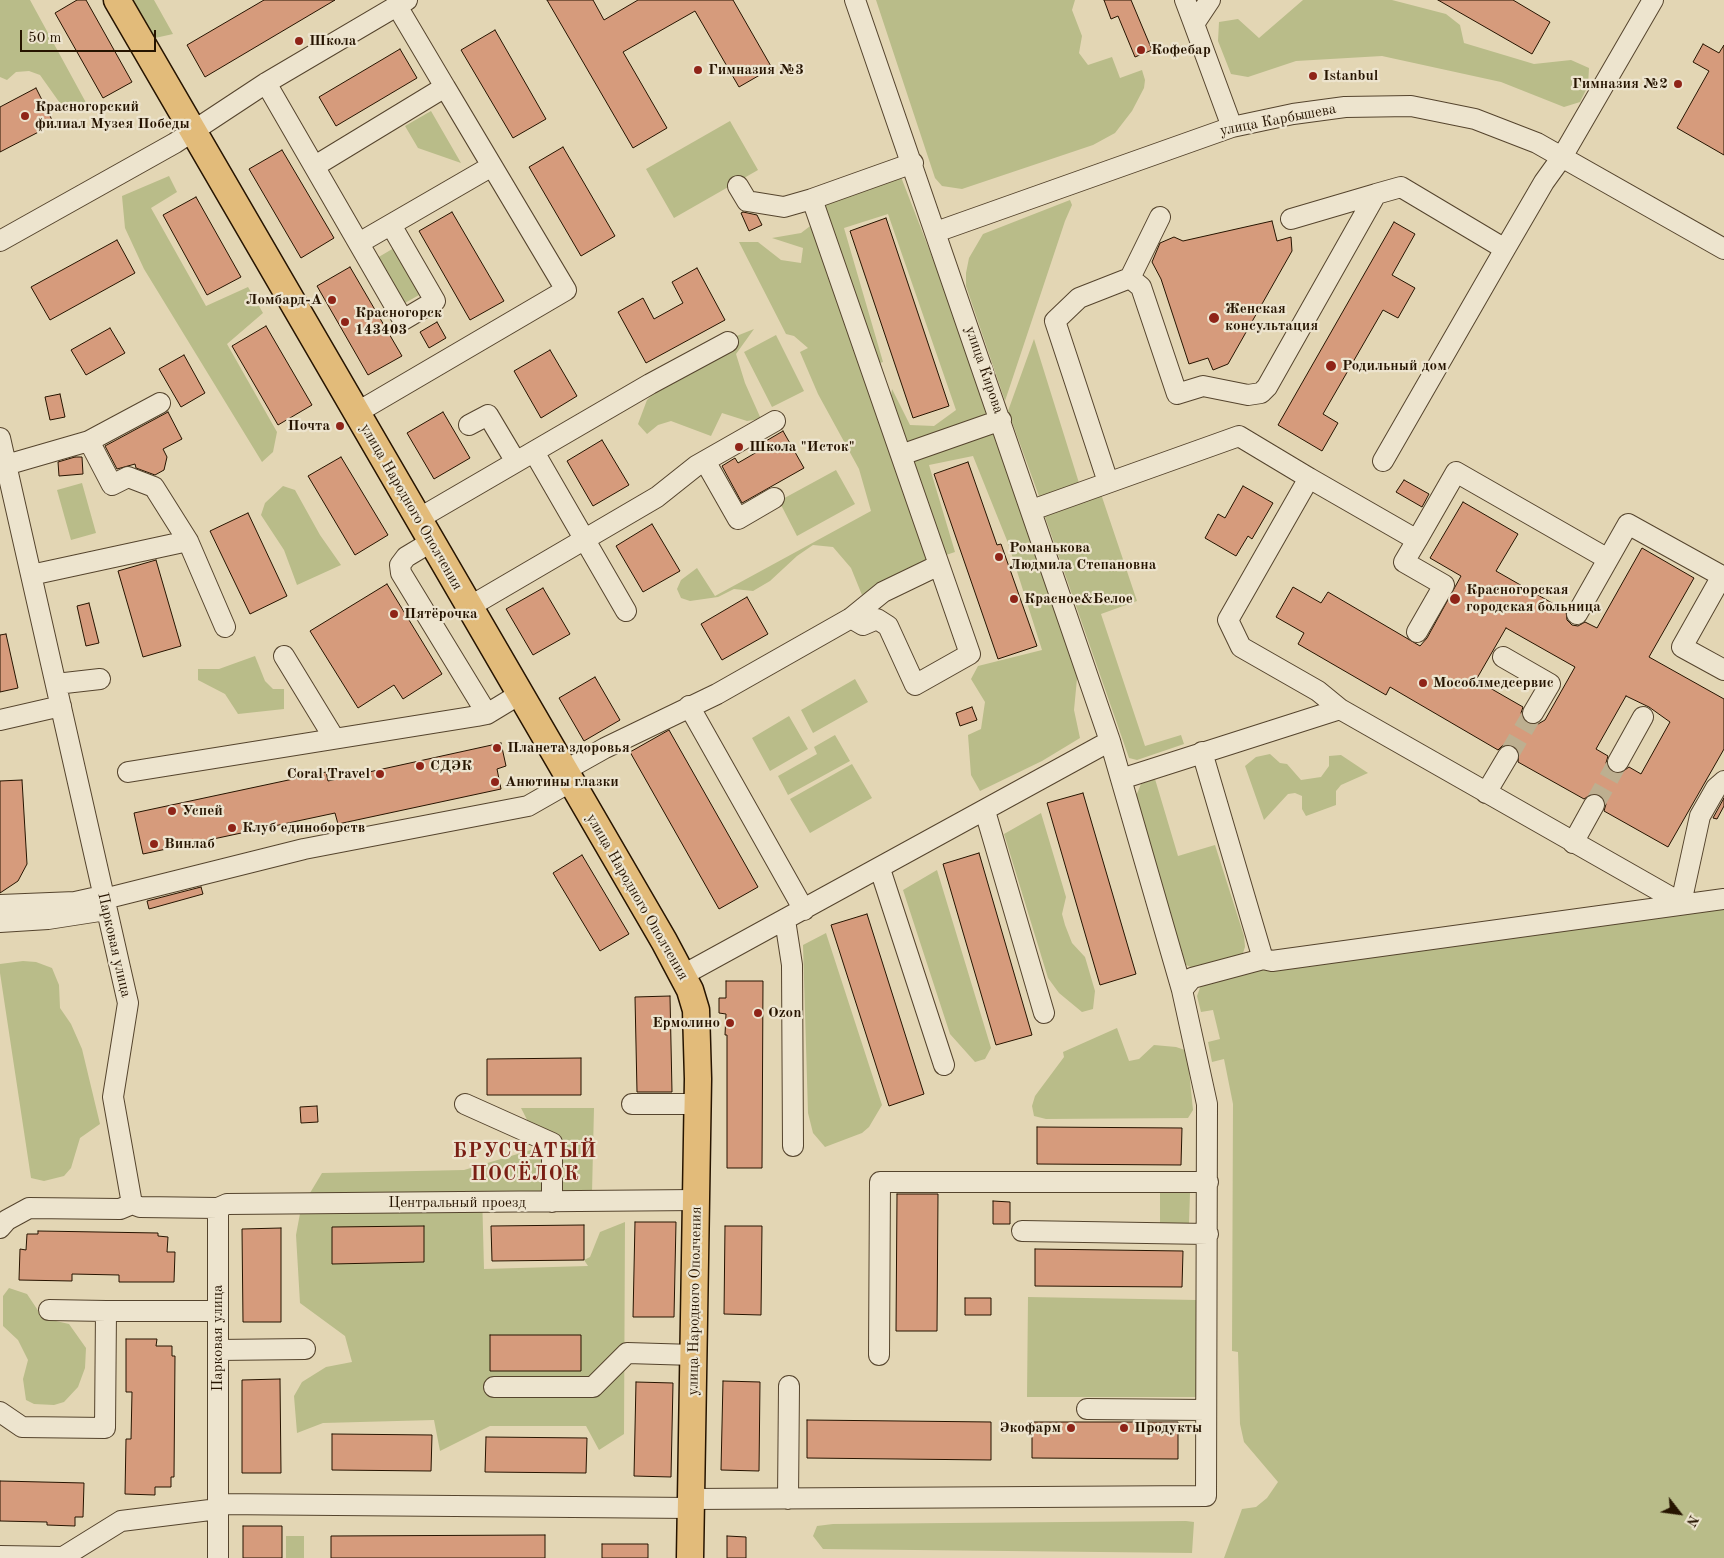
<!DOCTYPE html>
<meta charset="utf-8">
<style>
body{margin:0}
#map{position:relative;width:1724px;height:1558px;overflow:hidden;background:#e3d6b4;font-family:"Old Standard TT",serif}
canvas{display:block}
.north{position:absolute;left:1654px;top:1488px;width:50px;height:50px;-webkit-text-stroke:4px #ede4ce;paint-order:stroke;rotate:120deg;font-size:14px;font-weight:700;line-height:20px;text-align:center;color:#261400}
.north::after{content:'';display:block;margin:auto;width:18px;height:22px;background:#261400;clip-path:polygon(50% 0,100% 100%,50% 72%,0 100%)}
.scale{position:absolute;left:20px;top:30px;width:136px;height:22px;box-sizing:border-box;border:2px solid #261400;border-top:0;padding-left:6px;font-size:15px;line-height:18px;white-space:nowrap;color:#261400;-webkit-text-stroke:4px #ede4ce;paint-order:stroke}
</style>
<div id="map">
<canvas width="1724" height="1558"></canvas>
<div class="north">N</div>
<div class="scale">50 m</div>
</div>
<script>
const context = document.querySelector('canvas').getContext('2d');
context.lineJoin = 'round';
function fill(path, color) { context.fillStyle = color; context.fill(path, 'evenodd'); }
const poly = rows => new Path2D(rows.map(r => 'M' + r).join(''));
function stroke(path, color, width, dash) { context.strokeStyle = color; context.lineWidth = width; context.lineCap = dash ? 'butt' : 'round'; context.setLineDash(dash || []); context.stroke(path); }
function label(font, color, halo, rows, align = 'center') {
  context.font = font + ' "Old Standard TT",serif'; context.lineWidth = 4.5; context.setLineDash([]); context.textBaseline = 'middle'; context.strokeStyle = halo; context.fillStyle = color; for (const [text, x, y, turn = 0] of rows) {
    context.save(); context.translate(x, y); context.rotate((+turn || 0) * Math.PI / 180); context.textAlign = isNaN(turn) ? turn : align; if (halo) context.strokeText(text, 0, 0); context.fillText(text, 0, 0); context.restore();
  }
}
fill(poly([
 [0,0,30,0,90,110,67,113,40,75,29,71,16,72,7,80,0,77],
 [133,0,154,0,173,34,155,38],
 [876,0,1075,0,1072,10,1082,36,1079,53,1088,65,1112,57,1120,78,1142,70,1145,80,1144,88,1132,111,1115,133,1093,145,962,189,942,186,935,178],
 [1303,0,1392,0,1446,14,1460,25,1464,43,1534,64,1571,60,1589,68,1588,86,1580,102,1564,107,1501,82,1382,56,1296,61,1248,77,1231,74,1218,41,1219,22,1238,19,1259,38],
 [431,111,461,163,418,148,405,126],
 [730,121,758,170,674,218,646,169],
 [879,164,901,177,989,403,1078,668,1074,710,1080,738,1042,761,980,791,971,775,968,735,981,729,985,702,971,679,978,666,1042,650,1008,543,973,456,929,465,955,552,940,557,890,404,892,389,910,425,934,426,956,410,888,214,844,228,883,362,866,367,930,562,862,595,851,568,833,547,813,545,797,556,770,581,753,591,734,589,718,597,690,601,681,598,677,589,681,580,697,568,715,596,871,511,859,469,818,394,800,352,808,348,794,336,786,334,739,242,758,242,781,260,801,263,803,248,772,238,801,233,826,214,820,190],
 [169,176,177,192,151,208,206,306,248,287,263,313,227,344,277,432,273,452,262,462,144,269,125,228,122,196],
 [1070,200,1072,205,1065,221,1005,401,966,286,966,273,969,258,983,234],
 [394,248,421,294,403,304,377,258],
 [754,329,736,354,745,383,761,419,747,421,722,413,711,436,671,421,658,425,647,434,638,424,647,400,666,381,734,337],
 [776,335,804,391,772,407,744,352],
 [1034,339,1079,483,1040,499,1008,411],
 [836,470,855,504,797,536,779,501],
 [82,483,96,533,71,540,57,490],
 [283,486,295,490,320,535,341,565,297,585,284,550,261,515,265,503],
 [1101,494,1137,601,1101,614,1145,746,1181,735,1184,744,1137,760,1129,758,1044,514],
 [255,656,265,681,273,689,284,689,284,709,238,714,225,694,198,680,198,669,219,669],
 [855,679,868,702,813,733,801,710],
 [789,716,808,749,770,771,752,738],
 [835,735,850,761,788,795,778,776,817,754,814,747],
 [1270,754,1280,763,1287,764,1301,780,1321,777,1329,766,1329,756,1341,755,1368,773,1341,785,1336,791,1336,805,1306,816,1302,809,1302,796,1295,793,1288,794,1264,820,1245,766,1256,757],
 [852,764,872,798,810,833,790,799],
 [1155,779,1178,856,1215,845,1244,936,1245,947,1242,956,1195,969,1184,964,1136,796,1141,784],
 [1041,813,1066,897,1062,914,1065,925,1072,943,1085,957,1095,991,1093,1009,1082,1012,1059,993,1048,978,1004,834],
 [937,870,991,1048,985,1059,975,1062,950,1034,903,890],
 [1724,909,1724,1558,1224,1558,1242,1509,1256,1507,1267,1498,1278,1482,1244,1442,1240,1424,1238,1352,1232,1351,1233,1104,1224,1059,1212,1062,1208,1042,1220,1039,1213,1010,1201,1012,1197,996,1201,985,1259,970],
 [826,933,882,1105,869,1127,862,1133,825,1147,813,1133,808,1113,803,945],
 [23,961,36,962,52,968,59,985,60,1008,71,1024,82,1049,100,1124,80,1138,71,1168,64,1176,44,1181,31,1178,0,973,0,964],
 [1117,1028,1129,1061,1139,1059,1154,1045,1176,1047,1185,1050,1188,1060,1193,1110,1188,1118,1046,1119,1034,1116,1032,1106,1035,1096,1064,1057,1063,1052],
 [521,1108,594,1108,592,1193,482,1192,484,1269,588,1266,584,1260,590,1257,600,1232,625,1222,624,1434,599,1450,586,1426,490,1426,440,1451,434,1420,323,1423,297,1433,294,1396,302,1382,326,1367,352,1362,345,1336,300,1303,296,1235,301,1208,322,1173,464,1170,541,1147],
 [423,1226,424,1262,332,1264,332,1228],
 [581,1335,581,1371,490,1371],
 [1160,1192,1190,1193,1189,1223,1160,1223],
 [9,1288,27,1294,43,1318,69,1324,86,1348,85,1368,78,1387,64,1402,54,1405,34,1404,26,1400,23,1379,28,1360,18,1340,3,1326,3,1296],
 [1028,1297,1197,1300,1198,1397,1027,1397],
 [1186,1521,1194,1522,1192,1553,823,1549,813,1536,817,1526,833,1524],
 [286,1536,304,1536,304,1558,286,1558]
]), '#b9bc89');
const building = poly([
 [77,0,86,0,132,82,103,98,55,13,77,0],
 [264,0,335,0,205,77,187,45,264,0],
 [547,0,593,0,604,20,638,0,733,0,772,68,739,87,695,11,623,52,667,128,633,148,547,0],
 [1104,0,1131,0,1152,50,1135,57,1118,16,1111,19,1104,0],
 [1438,0,1513,0,1550,22,1532,54,1438,0],
 [495,30,546,119,513,138,461,50,495,30],
 [1703,44,1719,53,1724,45,1724,155,1677,128,1709,71,1693,62,1703,44],
 [400,49,417,78,336,126,319,97,400,49],
 [36,88,54,124,0,152,0,107,36,88],
 [563,147,615,236,581,256,529,167,563,147],
 [282,150,334,238,301,258,249,169,282,150],
 [196,197,241,277,207,295,163,215,196,197],
 [452,212,504,301,470,320,419,231,452,212],
 [743,212,757,215,762,225,749,231,741,213,743,212],
 [886,218,949,406,913,418,850,231,886,218],
 [1272,221,1277,241,1291,237,1292,251,1228,364,1213,370,1208,358,1189,364,1161,279,1152,262,1160,243,1174,237,1183,241,1272,221],
 [1394,222,1415,234,1392,275,1415,288,1398,318,1383,310,1323,414,1338,423,1322,451,1278,425,1394,222],
 [117,240,135,273,50,320,31,287,117,240],
 [350,267,402,356,368,375,317,286,350,267],
 [697,268,725,320,646,363,618,312,643,298,654,319,683,303,672,282,697,268],
 [437,322,446,338,429,348,420,332,437,322],
 [266,326,312,405,278,425,232,346,266,326],
 [110,328,125,353,86,375,71,350,110,328],
 [550,350,577,396,541,418,514,371,550,350],
 [184,355,205,393,181,407,159,369,184,355],
 [60,394,65,417,50,420,45,397,60,394],
 [168,412,182,439,163,449,167,457,164,470,155,475,136,468,135,464,117,469,105,446,168,412],
 [443,412,470,458,434,479,407,433,443,412],
 [783,431,804,468,742,503,722,466,735,458,738,463,769,445,766,441,783,431],
 [602,440,629,485,593,506,567,461,602,440],
 [75,457,82,457,83,474,59,476,58,462,75,457],
 [341,457,388,535,355,555,308,476,341,457],
 [968,462,997,545,1001,544,1037,646,998,659,934,474,968,462],
 [1404,480,1429,494,1422,507,1396,492,1404,480],
 [1243,486,1273,503,1252,539,1248,536,1236,556,1205,538,1218,514,1225,518,1243,486],
 [1463,502,1518,534,1496,571,1566,611,1567,620,1572,625,1578,626,1585,622,1597,628,1642,548,1694,578,1649,657,1724,699,1724,749,1668,847,1604,811,1606,804,1600,795,1593,793,1584,799,1518,762,1519,751,1514,746,1503,745,1498,750,1390,687,1386,695,1298,644,1304,633,1276,617,1293,587,1321,603,1328,592,1420,646,1427,638,1461,576,1430,558,1463,502],
 [1506,628,1575,667,1545,720,1538,724,1527,723,1521,713,1523,707,1476,680,1506,628],
 [1626,696,1649,707,1670,722,1641,774,1629,767,1619,774,1612,772,1606,763,1608,756,1596,749,1626,696],
 [248,513,287,596,250,614,210,531,248,513],
 [652,524,680,571,643,592,616,546,652,524],
 [156,560,181,646,143,657,118,571,156,560],
 [387,584,442,674,403,699,394,685,358,708,310,631,387,584],
 [543,588,570,634,533,655,506,609,543,588],
 [747,597,768,634,722,660,701,624,747,597],
 [89,603,99,643,86,646,77,606,89,603],
 [6,634,18,688,0,692,0,635,6,634],
 [595,677,620,720,584,741,559,698,595,677],
 [972,707,977,720,960,726,956,713,972,707],
 [669,730,758,887,719,909,630,752,669,730],
 [501,743,506,766,497,769,501,789,338,824,335,813,143,854,134,813,326,772,328,781,501,743],
 [22,780,27,864,18,881,0,893,0,781,22,780],
 [1083,793,1136,974,1100,985,1047,803,1083,793],
 [1724,798,1724,806,1717,819,1713,818,1724,798],
 [979,853,1032,1035,996,1045,943,864,979,853],
 [582,855,629,934,600,951,553,873,582,855],
 [201,887,203,894,149,909,147,901,201,887],
 [867,914,924,1094,889,1106,831,925,867,914],
 [726,981,763,981,762,1168,727,1168,727,1035,725,1035,726,1014,719,1013,719,998,726,998,726,981],
 [670,996,672,1092,637,1092,635,997,670,996],
 [581,1058,581,1095,487,1095,487,1059,581,1058],
 [317,1106,318,1122,301,1123,300,1107,317,1106],
 [1037,1127,1182,1128,1181,1165,1037,1164,1037,1127],
 [897,1194,938,1194,937,1331,896,1331,897,1194],
 [993,1201,1010,1202,1010,1224,993,1224,993,1201],
 [635,1222,676,1222,674,1317,633,1317,635,1222],
 [584,1225,584,1260,492,1261,491,1226,584,1225],
 [424,1226,424,1262,332,1264,332,1227,424,1226],
 [725,1226,762,1226,761,1315,724,1314,725,1226],
 [281,1228,281,1322,243,1322,242,1229,281,1228],
 [38,1231,158,1233,158,1236,168,1237,167,1252,175,1252,174,1282,119,1282,119,1275,72,1274,72,1281,19,1280,20,1249,26,1250,27,1234,38,1234,38,1231],
 [1035,1249,1183,1251,1182,1287,1035,1286,1035,1249],
 [965,1298,991,1298,991,1315,965,1315,965,1298],
 [490,1335,581,1335,581,1371,490,1371,490,1335],
 [126,1339,157,1339,156,1346,172,1346,172,1356,175,1356,174,1477,171,1477,171,1487,155,1487,155,1495,125,1494,126,1439,131,1439,132,1392,126,1392,126,1339],
 [280,1379,281,1473,242,1473,242,1380,280,1379],
 [723,1381,760,1382,759,1471,721,1470,723,1381],
 [636,1382,673,1383,671,1477,634,1476,636,1382],
 [807,1420,991,1422,991,1460,807,1458,807,1420],
 [1032,1422,1178,1422,1178,1459,1032,1458,1032,1422],
 [332,1434,432,1435,431,1471,332,1470,332,1434],
 [486,1437,587,1438,586,1473,485,1472,486,1437],
 [0,1481,84,1483,83,1517,75,1517,75,1526,47,1525,47,1522,0,1521,0,1481],
 [243,1526,282,1526,282,1558,243,1558,243,1526],
 [545,1535,545,1558,331,1558,331,1536,545,1535],
 [727,1536,746,1537,746,1558,727,1558,727,1536],
 [602,1544,648,1544,648,1558,602,1558,602,1544]
]);
fill(building, '#d69b7c');
stroke(building, '#261400', 1);
stroke(poly([
 [1508,756,1533,713],
 [1594,805,1618,762]
]), '#bdaf90', 20, [20, 10]);
const minor = poly([
 [1185,0,1194,24],
 [1210,0,1194,24,1232,127],
 [397,6,445,87],
 [266,83,403,320,435,301,391,225],
 [315,166,445,87,566,290,356,413],
 [738,186,747,201,784,207,812,199],
 [1291,219,1376,194],
 [936,232,1232,127,1293,114,1345,107,1411,106,1475,119,1537,143,1724,249],
 [0,241,175,143,266,83,407,0],
 [359,243,492,166],
 [1130,278,1141,287,1177,394,1203,386,1248,395,1261,393,1267,387,1376,194,1401,187,1505,249],
 [469,425,488,415,516,462],
 [0,438,128,1003,113,1097,132,1204],
 [89,441,112,485,128,477,154,487,188,541,225,627],
 [534,452,626,611],
 [901,455,1001,420],
 [705,461,738,519,774,498],
 [1383,461,1505,249,1544,182,1562,157,1653,0],
 [6,465,89,441,160,403],
 [1108,482,1055,321,1079,298,1130,278,1160,217],
 [1032,510,1239,436,1309,478],
 [418,519,650,384,728,342],
 [1417,540,1404,562,1444,585,1417,632],
 [431,542,406,557,400,565,401,573,487,714],
 [1608,559,1456,472,1417,540,1309,478,1228,620,1241,647,1318,691,1340,709,1681,903,1700,816,1716,788,1724,781],
 [31,575,188,541],
 [469,607,657,497,696,466,775,421],
 [1577,614,1628,524,1722,576,1682,647,1724,670],
 [851,618,863,625,877,619,888,626,915,685,970,654,812,199,913,163],
 [284,656,334,738],
 [1503,657,1550,684,1533,713],
 [56,684,100,679],
 [689,706,804,910],
 [0,720,61,706],
 [1202,752,1263,959],
 [1618,762,1643,717],
 [564,771,605,748,717,694,851,618,883,592,939,565],
 [128,772,477,716,487,714,520,694],
 [1121,779,1340,709],
 [1486,793,1508,756],
 [985,811,1044,1013],
 [1573,843,1594,805],
 [880,869,944,1065],
 [104,899,304,849,528,806,570,782],
 [0,905,75,902,93,898],
 [785,920,792,965,793,1146],
 [0,922,48,919,106,910],
 [683,975,1110,741],
 [1182,990,1192,978,1263,959,1272,961,1724,899],
 [465,1104,552,1143,552,1202],
 [632,1104,698,1104],
 [132,1204,140,1207,218,1208,218,1558],
 [218,1208,227,1204,696,1200],
 [0,1228,7,1220,29,1208,120,1209,132,1204],
 [1022,1231,1208,1234],
 [49,1310,106,1311],
 [218,1350,305,1349],
 [879,1355,880,1182,1208,1182],
 [494,1387,593,1387,627,1353,694,1355],
 [1087,1409,1206,1410],
 [0,1412,22,1427,105,1428,106,1311,218,1311],
 [691,1499,1206,1496,1207,1104,1182,990,1110,741,855,0],
 [788,1499,789,1386],
 [218,1504,691,1508],
 [0,1556,63,1557,121,1521,218,1509]
]);
const major = poly([
 [117,0,664,941,690,990,696,1010,698,1079,690,1558]
]);
stroke(minor, '#55442d', 22);
stroke(major, '#261400', 29);
stroke(minor, '#ede4ce', 20);
stroke(major, '#e2bb7a', 26);
for (const [x, y, r, color] of [
 [299,41,5,"#8f2418"],
 [1141,50,5,"#8f2418"],
 [698,70,5,"#8f2418"],
 [1313,76,5,"#8f2418"],
 [1678,84,5,"#8f2418"],
 [25,116,5,"#8f2418"],
 [332,300,5,"#8f2418"],
 [1214,318,6,"#8f2418"],
 [345,322,5,"#8f2418"],
 [1331,366,6,"#8f2418"],
 [340,426,5,"#8f2418"],
 [739,447,5,"#8f2418"],
 [999,557,5,"#8f2418"],
 [1014,599,5,"#8f2418"],
 [1455,599,6,"#8f2418"],
 [394,614,5,"#8f2418"],
 [1423,683,5,"#8f2418"],
 [497,748,5,"#8f2418"],
 [420,766,5,"#8f2418"],
 [380,774,5,"#8f2418"],
 [495,782,5,"#8f2418"],
 [172,811,5,"#8f2418"],
 [232,828,5,"#8f2418"],
 [154,844,5,"#8f2418"],
 [758,1013,5,"#8f2418"],
 [730,1023,5,"#8f2418"],
 [1071,1428,5,"#8f2418"],
 [1124,1428,5,"#8f2418"]
]) { const dot = new Path2D(); dot.arc(x, y, r, 0, 2 * Math.PI); context.fillStyle = color; context.fill(dot); stroke(dot, '#ede4ce', 2); }
label('bold 15px', '#261400', '#ede4ce', [
 ["Школа",309,41],
 ["Кофебар",1151,50],
 ["Гимназия №3",708,70],
 ["Istanbul",1323,76],
 ["Гимназия №2",1668,84,"right"],
 ["Красногорский",35,107],
 ["филиал Музея Победы",35,124],
 ["Ломбард-А",322,300,"right"],
 ["Женская",1225,309],
 ["консультация",1225,326],
 ["Красногорск",355,313],
 ["143403",355,330],
 ["Родильный дом",1342,366],
 ["Почта",330,426,"right"],
 ["Школа \"Исток\"",749,447],
 ["Романькова",1009,548],
 ["Людмила Степановна",1009,565],
 ["Красногорская",1466,590],
 ["городская больница",1466,607],
 ["Красное&Белое",1024,599],
 ["Пятёрочка",404,614],
 ["Мособлмедсервис",1433,683],
 ["Планета здоровья",507,748],
 ["СДЭК",430,766],
 ["Coral Travel",370,774,"right"],
 ["Анютины глазки",505,782],
 ["Успей",182,811],
 ["Клуб единоборств",242,828],
 ["Винлаб",164,844],
 ["Ozon",768,1013],
 ["Ермолино",720,1023,"right"],
 ["Экофарм",1061,1428,"right"],
 ["Продукты",1134,1428]
], 'left');
label('15px', '#261400', '#ede4ce', [
 ["улица Карбышева",1278,120,-11],
 ["улица Кирова",984,370,71],
 ["улица Народного Ополчения",411,507,60],
 ["улица Народного Ополчения",637,897,60],
 ["Парковая улица",114,945,77],
 ["Центральный проезд",457,1203],
 ["улица Народного Ополчения",695,1301,-89],
 ["Парковая улица",218,1338,-90]
]);
context.letterSpacing = '1px';
label('bold 20px', '#7a1f14', '#ede4ce', [
 ["БРУСЧАТЫЙ",525,1152],
 ["ПОСЁЛОК",525,1175]
]);
context.letterSpacing = '0px';
</script>
